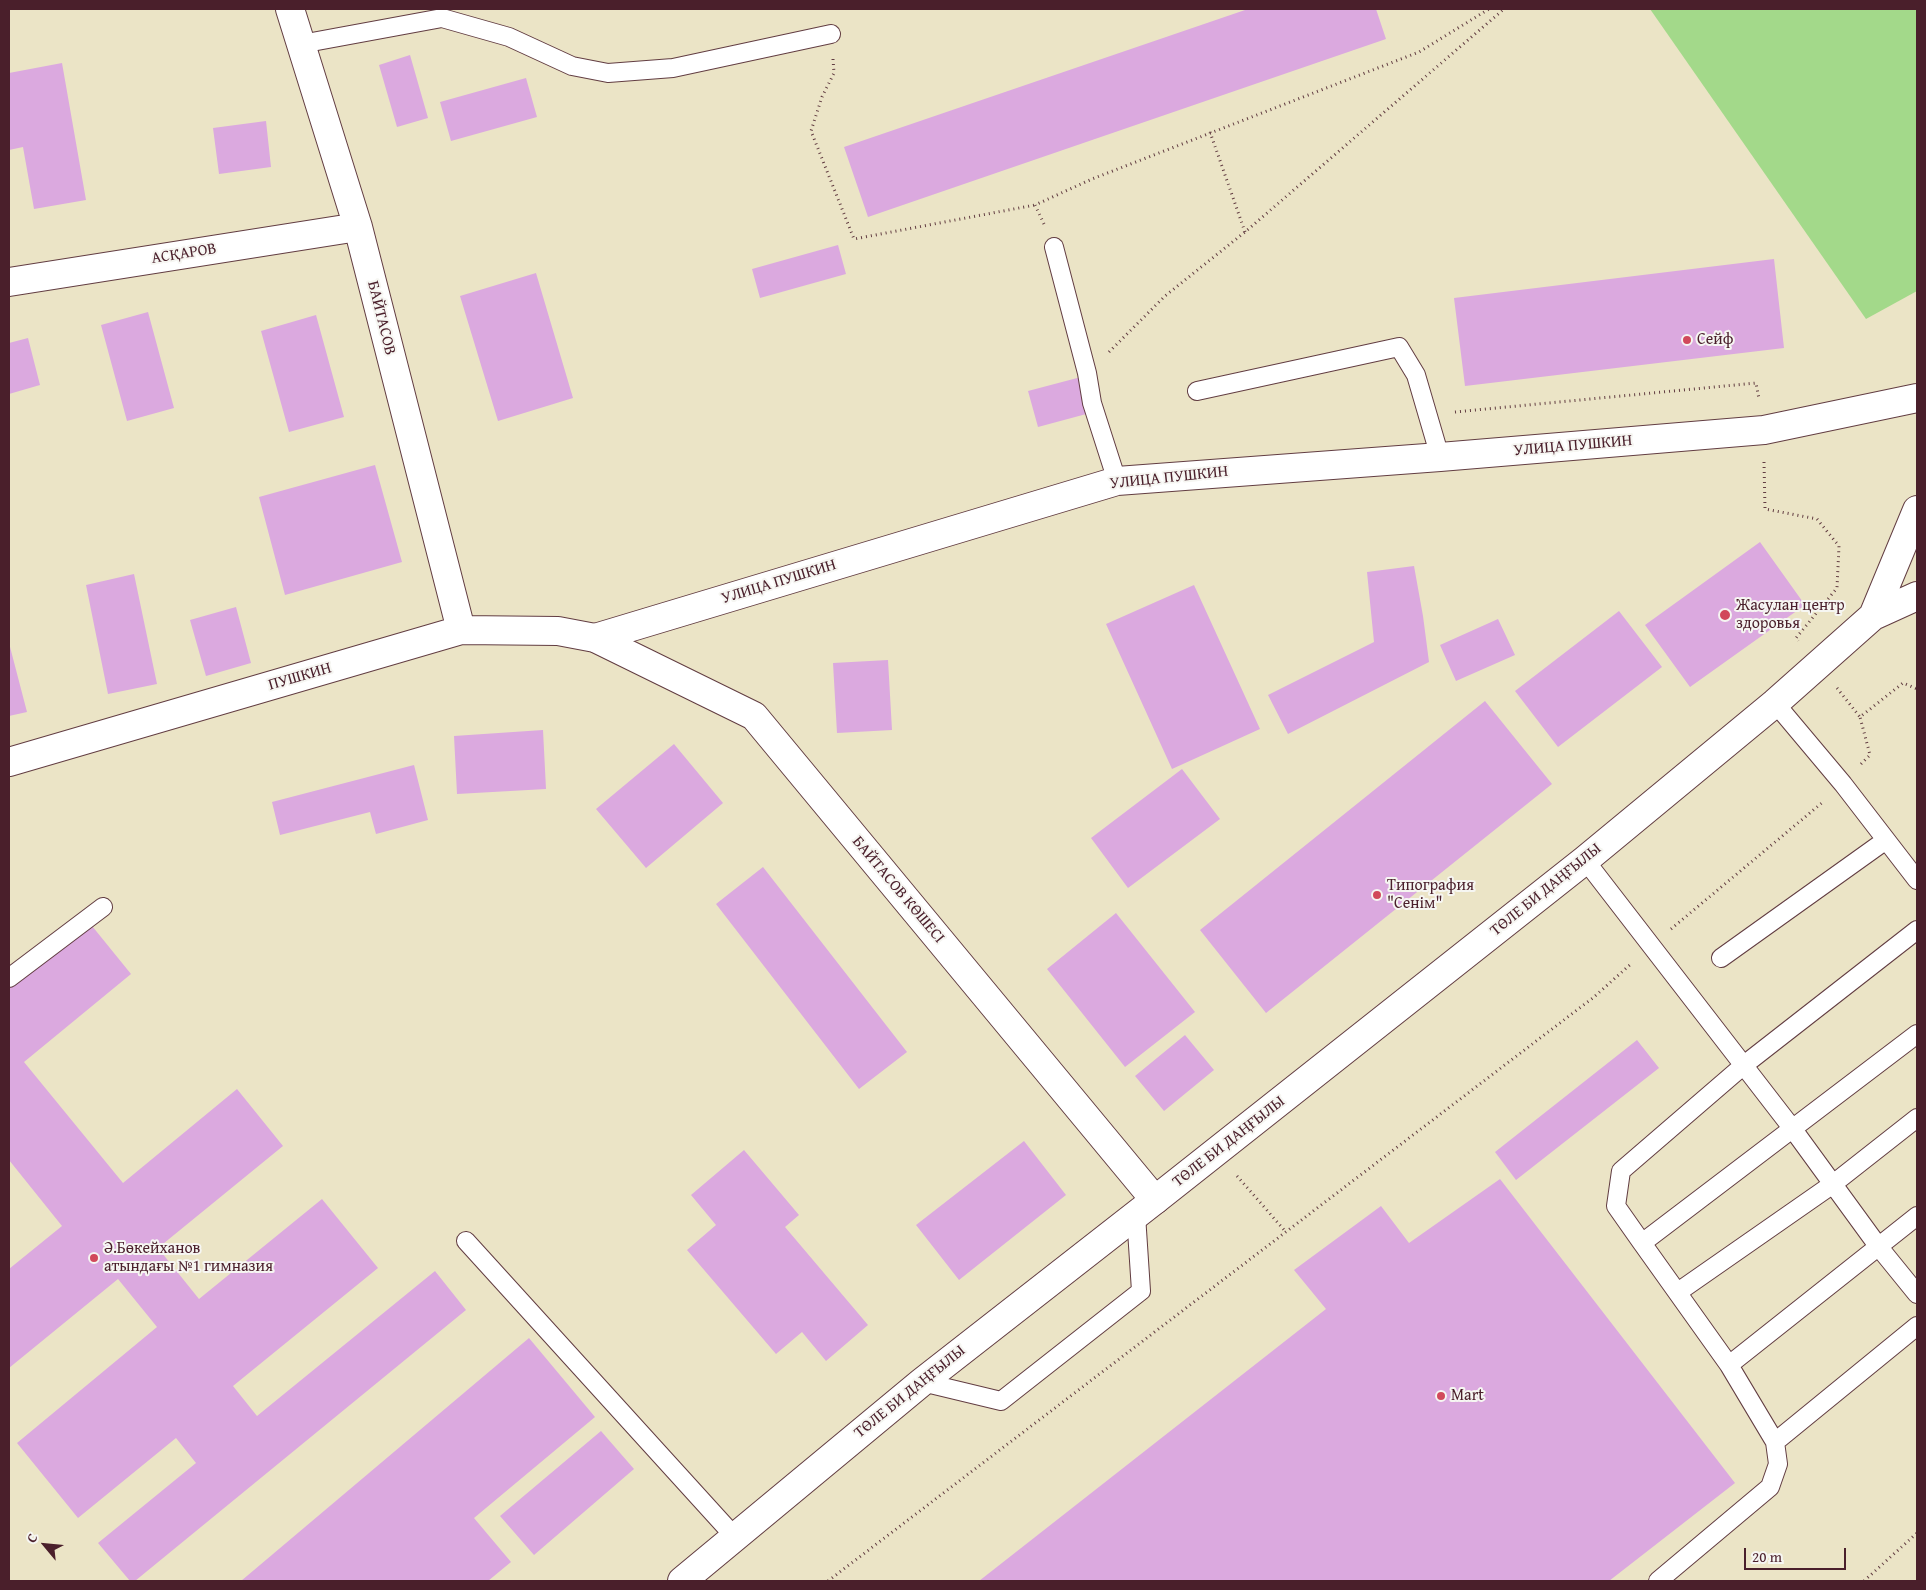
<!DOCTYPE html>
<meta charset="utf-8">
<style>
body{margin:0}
#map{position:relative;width:1926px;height:1590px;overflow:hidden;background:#ebe4c6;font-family:"Gentium Book Plus",serif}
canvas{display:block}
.frame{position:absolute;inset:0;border:10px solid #4a1f2b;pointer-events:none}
.north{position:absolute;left:20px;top:1520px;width:50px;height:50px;-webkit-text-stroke:4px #f6f6f2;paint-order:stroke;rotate:298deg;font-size:14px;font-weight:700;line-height:20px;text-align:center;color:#4a1f2b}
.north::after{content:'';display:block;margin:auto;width:18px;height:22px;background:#4a1f2b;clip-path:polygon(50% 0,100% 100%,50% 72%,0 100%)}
.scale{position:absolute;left:1744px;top:1548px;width:102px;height:22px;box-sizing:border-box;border:2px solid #4a1f2b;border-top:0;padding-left:6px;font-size:15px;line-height:18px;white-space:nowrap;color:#4a1f2b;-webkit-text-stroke:4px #f6f6f2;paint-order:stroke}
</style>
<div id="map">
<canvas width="1926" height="1590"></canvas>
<div class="frame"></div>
<div class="north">С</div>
<div class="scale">20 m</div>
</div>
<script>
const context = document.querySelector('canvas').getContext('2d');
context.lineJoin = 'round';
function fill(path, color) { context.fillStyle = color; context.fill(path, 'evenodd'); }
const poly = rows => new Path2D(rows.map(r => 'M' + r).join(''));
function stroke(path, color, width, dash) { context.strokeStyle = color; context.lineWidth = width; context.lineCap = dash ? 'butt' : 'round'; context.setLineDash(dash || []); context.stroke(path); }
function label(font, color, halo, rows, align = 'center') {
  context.font = font + ' "Gentium Book Plus",serif'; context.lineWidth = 4; context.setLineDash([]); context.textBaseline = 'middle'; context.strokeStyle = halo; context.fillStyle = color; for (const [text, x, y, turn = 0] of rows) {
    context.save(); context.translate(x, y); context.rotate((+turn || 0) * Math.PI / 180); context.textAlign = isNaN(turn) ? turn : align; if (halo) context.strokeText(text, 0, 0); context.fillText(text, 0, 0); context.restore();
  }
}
fill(poly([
 [1650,9,1917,9,1917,291,1866,319]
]), '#a3d98a');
fill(poly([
 [1248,9,1376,9,1386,39,868,217,844,147],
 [410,55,428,118,397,127,379,65],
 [62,63,86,200,34,209,23,147,9,150,9,73],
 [526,78,537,117,451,141,440,102],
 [266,121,271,167,219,174,213,128],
 [838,245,846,274,760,298,752,269],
 [1774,259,1784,348,1465,386,1454,298],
 [536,273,573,398,498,421,460,296],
 [148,312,174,408,127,421,101,325],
 [316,315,344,417,289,432,261,331],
 [28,338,40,385,9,394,9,343],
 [1081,377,1090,413,1038,427,1028,391],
 [375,465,402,562,285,595,259,497],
 [1760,542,1805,605,1690,687,1645,625],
 [1414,566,1423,616,1429,662,1288,734,1268,695,1374,642,1367,572],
 [134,574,157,684,108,694,86,585],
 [1194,585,1260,729,1172,769,1106,624],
 [236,607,251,663,206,676,190,620],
 [1619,611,1662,667,1558,747,1515,691],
 [1498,619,1515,655,1456,681,1440,645],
 [9,643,27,712,9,716],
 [888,660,892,730,837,733,833,663],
 [1485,701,1552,784,1266,1013,1200,930],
 [543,730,546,789,457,794,454,736],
 [674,744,723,803,646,868,596,809],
 [414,765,428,820,376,834,370,812,280,835,272,802],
 [1182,769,1220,819,1128,888,1091,838],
 [763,867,907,1052,859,1089,716,904],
 [1116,913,1195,1012,1125,1067,1047,969],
 [88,921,131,974,24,1062,123,1183,237,1089,283,1146,158,1248,199,1299,322,1199,378,1268,233,1386,257,1416,435,1271,466,1310,135,1581,130,1581,98,1543,196,1463,176,1438,78,1518,17,1443,157,1327,118,1279,9,1368,9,1269,62,1226,9,1160,9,986],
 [1185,1035,1214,1070,1164,1111,1135,1076],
 [1637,1040,1659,1068,1516,1180,1495,1152],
 [1024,1141,1066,1195,959,1280,916,1225],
 [744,1150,799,1215,785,1227,868,1325,826,1361,802,1332,776,1354,687,1250,716,1225,691,1195],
 [1500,1179,1735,1483,1609,1581,979,1581,1326,1309,1294,1270,1381,1206,1409,1243],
 [529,1338,595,1417,474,1518,511,1562,488,1581,241,1581],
 [601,1431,634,1469,534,1555,500,1516]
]), '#dba9df');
const lane = poly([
 [301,44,442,18,509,37,572,66,608,73,673,68,831,34],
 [1054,247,1087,373,1092,403,1117,481],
 [1197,391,1399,347,1416,375,1440,457],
 [1775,703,1843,784,1917,880],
 [1585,860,1792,1128,1878,1246,1917,1294],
 [1721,958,1886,840],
 [9,978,103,907],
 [466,1241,734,1536],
 [1642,1243,1616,1206,1621,1171,1744,1065,1917,930],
 [1678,1292,1833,1184,1917,1118],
 [1729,1365,1917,1216],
 [922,1382,1001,1401,1141,1291,1136,1215],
 [1775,1442,1917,1326],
 [1658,1581,1770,1487,1778,1464,1775,1442,1729,1365,1642,1243,1917,1034]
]);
const street = poly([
 [1873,616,1917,510],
 [595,638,1117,481,1440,457,1764,430,1917,398],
 [1155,1200,1585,860,1775,703,1873,616,1917,596]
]);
const secondary = poly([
 [290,9,358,227,461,630],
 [9,282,358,227],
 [9,762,461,630,558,631,595,638,754,716,1155,1200,922,1382,682,1581]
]);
stroke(lane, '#623d42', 20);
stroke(street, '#623d42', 30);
stroke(secondary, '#623d42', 30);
stroke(poly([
 [833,59,834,73,822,97,811,131,854,239,1035,205],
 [1210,132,1245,232],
 [1044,224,1035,205,1092,179,1419,52,1489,9],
 [1109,352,1165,296,1245,232,1504,9],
 [1455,412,1756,383,1759,399],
 [1764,462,1765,509,1817,519,1839,546,1837,588,1796,638,1798,641],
 [1837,688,1860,717],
 [1861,764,1870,755,1860,717,1903,683,1917,689],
 [1671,929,1823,802],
 [1237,1176,1286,1232],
 [828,1581,1594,997,1632,963],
 [1864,1581,1917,1533]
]), '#623d42', 3, [1, 4]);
stroke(lane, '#fff', 18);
stroke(street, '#fff', 28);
stroke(secondary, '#fff', 28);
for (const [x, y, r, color] of [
 [1687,340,5,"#d1495b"],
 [1725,615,6,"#d1495b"],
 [1377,895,5,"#d1495b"],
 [94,1258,5,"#d1495b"],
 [1441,1396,5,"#d1495b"]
]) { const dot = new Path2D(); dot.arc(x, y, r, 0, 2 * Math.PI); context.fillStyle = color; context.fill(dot); stroke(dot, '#f6f6f2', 2); }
label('16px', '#4a1f2b', '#f6f6f2', [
 ["АСҚАРОВ",184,254,-9],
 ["БАЙТАСОВ",381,318,76],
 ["УЛИЦА ПУШКИН",1573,446,-5],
 ["УЛИЦА ПУШКИН",1169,478,-6],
 ["УЛИЦА ПУШКИН",779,582,-17],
 ["ПУШКИН",300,677,-16],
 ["БАЙТАСОВ КӨШЕСІ",898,890,50],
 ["ТӨЛЕ БИ ДАҢҒЫЛЫ",1546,890,-39],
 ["ТӨЛЕ БИ ДАҢҒЫЛЫ",1229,1142,-38],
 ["ТӨЛЕ БИ ДАҢҒЫЛЫ",910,1392,-39]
]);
label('16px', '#4a1f2b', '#f6f6f2', [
 ["Сейф",1697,340],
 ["Жасулан центр",1736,606],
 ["здоровья",1736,624],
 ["Типография",1387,886],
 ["\"Сенім\"",1387,904],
 ["Ә.Бөкейханов",104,1249],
 ["атындағы №1 гимназия",104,1267],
 ["Mart",1451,1396]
], 'left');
</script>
